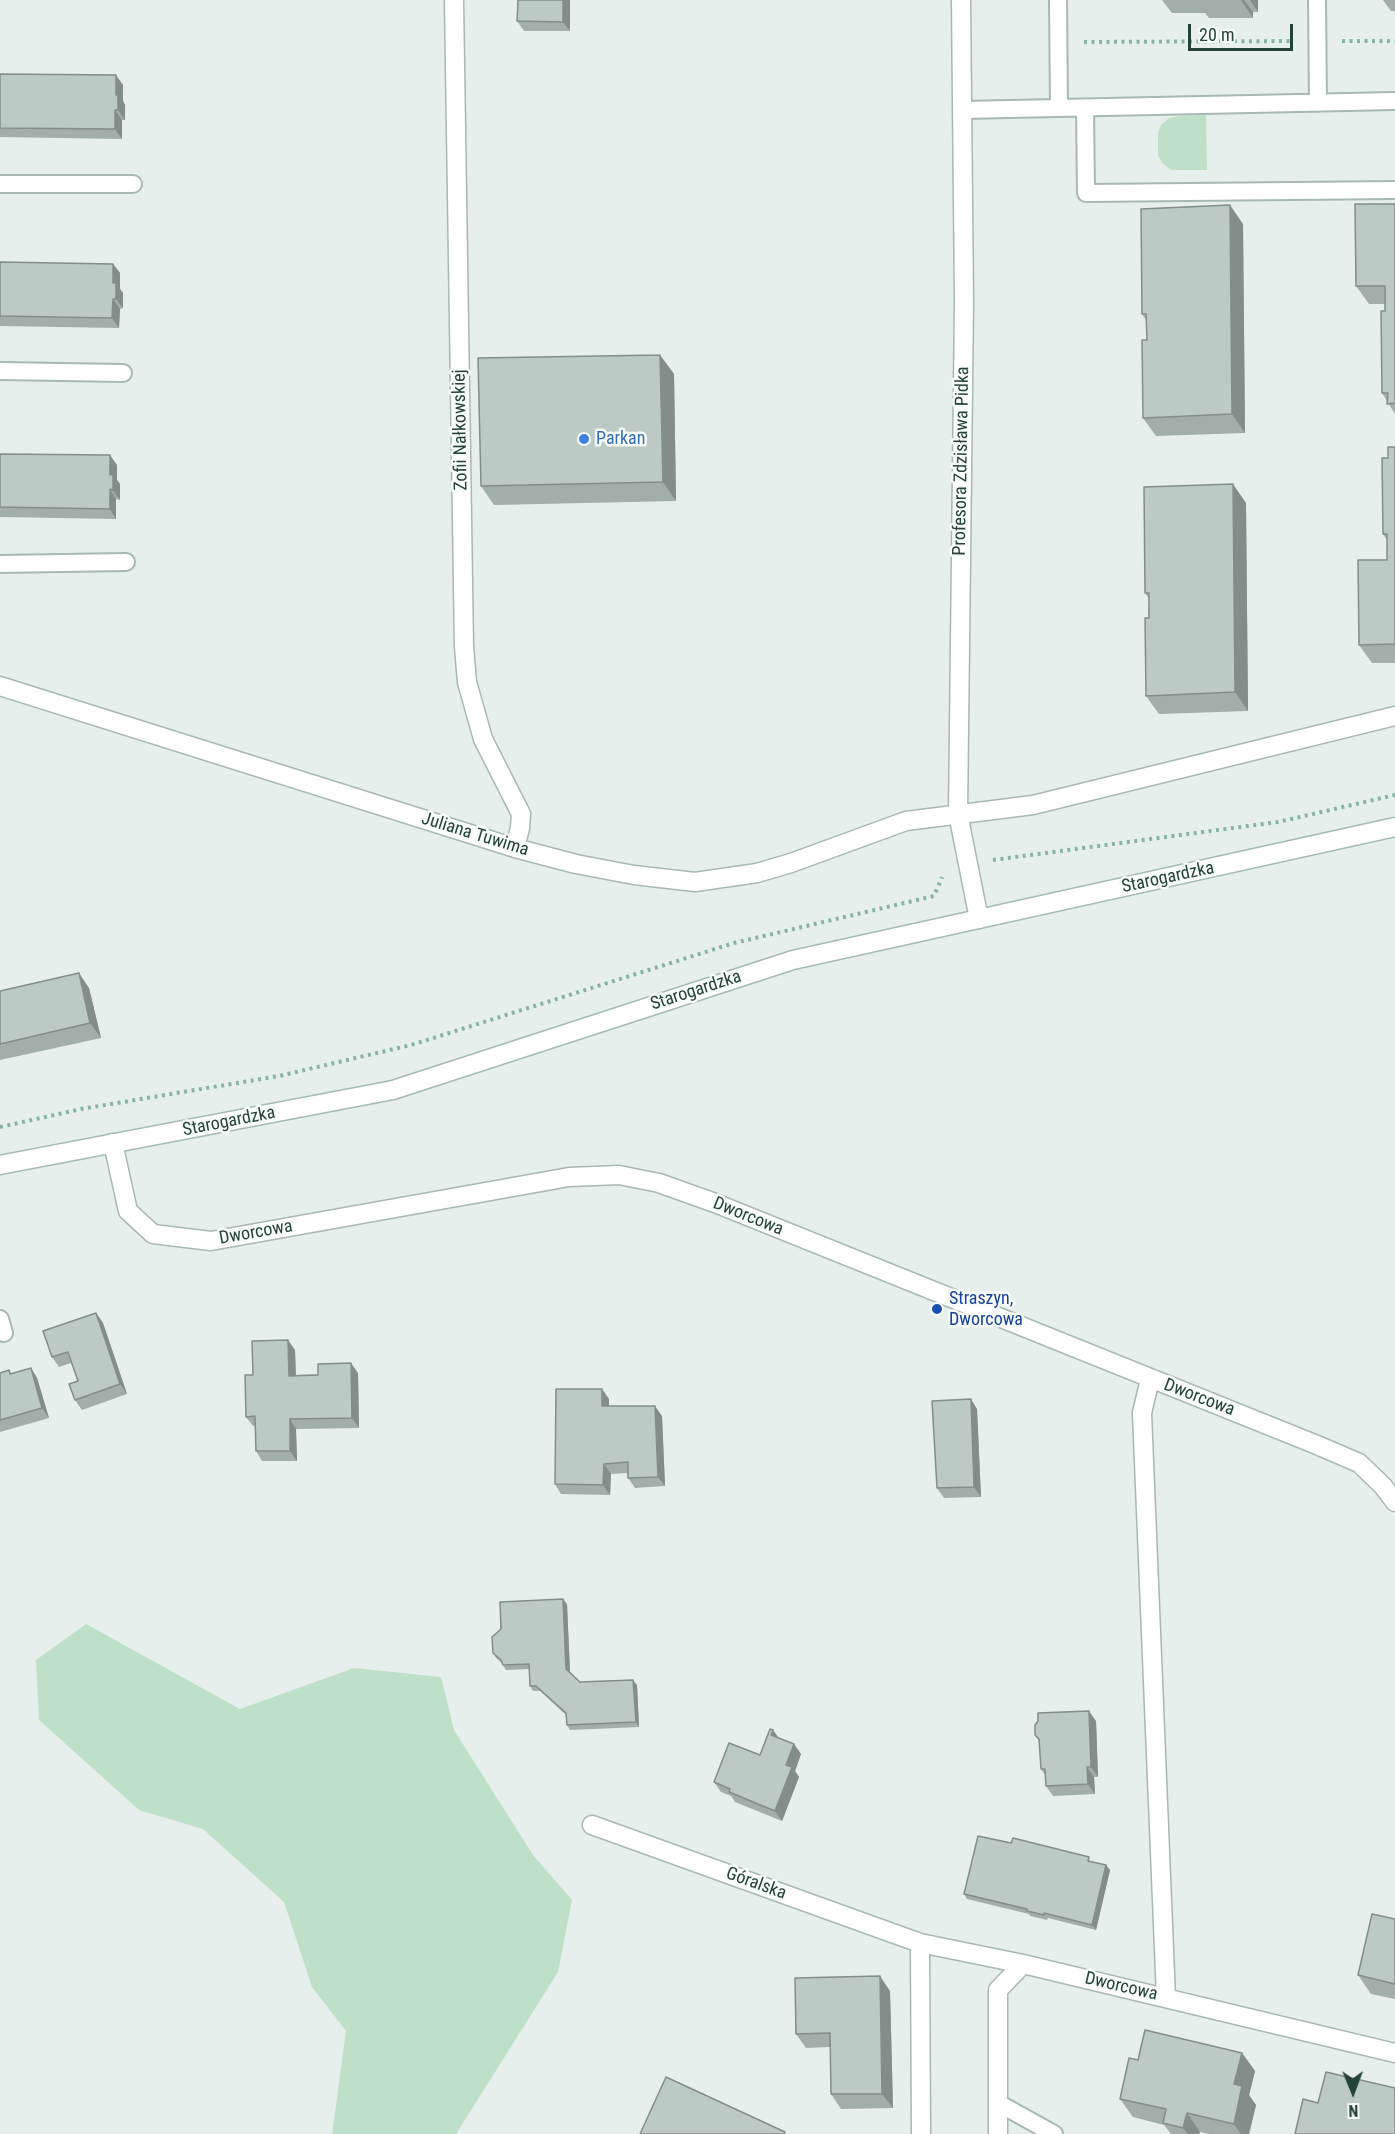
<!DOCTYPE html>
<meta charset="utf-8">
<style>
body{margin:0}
#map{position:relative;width:1395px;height:2134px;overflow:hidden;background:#e6efeb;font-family:"Roboto Condensed",sans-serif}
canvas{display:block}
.north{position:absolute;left:1323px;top:2062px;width:60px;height:60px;-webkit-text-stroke:4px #f7fbf9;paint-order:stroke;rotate:179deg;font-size:16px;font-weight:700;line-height:24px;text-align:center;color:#24423a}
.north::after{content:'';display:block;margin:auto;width:21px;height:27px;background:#24423a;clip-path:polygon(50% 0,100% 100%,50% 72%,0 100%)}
.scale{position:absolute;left:1188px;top:24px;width:105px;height:27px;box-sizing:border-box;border:3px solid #24423a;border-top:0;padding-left:8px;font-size:18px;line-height:21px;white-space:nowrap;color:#24423a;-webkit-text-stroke:4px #f7fbf9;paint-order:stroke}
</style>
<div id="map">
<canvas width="1395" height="2134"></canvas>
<div class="north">N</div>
<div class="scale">20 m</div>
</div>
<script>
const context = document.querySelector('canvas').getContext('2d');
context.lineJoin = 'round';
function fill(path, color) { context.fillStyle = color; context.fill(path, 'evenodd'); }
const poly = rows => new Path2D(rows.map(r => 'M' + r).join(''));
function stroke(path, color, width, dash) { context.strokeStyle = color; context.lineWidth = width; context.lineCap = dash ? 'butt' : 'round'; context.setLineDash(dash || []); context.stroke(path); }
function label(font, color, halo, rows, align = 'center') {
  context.font = font + ' "Roboto Condensed",sans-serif'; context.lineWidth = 5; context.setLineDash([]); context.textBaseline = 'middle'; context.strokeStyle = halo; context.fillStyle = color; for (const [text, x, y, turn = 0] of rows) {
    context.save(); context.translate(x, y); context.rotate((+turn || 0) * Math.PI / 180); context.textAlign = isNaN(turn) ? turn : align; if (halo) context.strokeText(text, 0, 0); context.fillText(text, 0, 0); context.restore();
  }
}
fill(poly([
 [1206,115,1207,170,1171,170,1162,163,1158,155,1158,133,1161,125,1169,118,1179,116],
 [86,1624,240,1709,354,1668,441,1677,454,1730,533,1855,572,1900,558,1972,456,2134,332,2134,346,2031,312,1987,284,1902,203,1829,139,1810,39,1720,36,1660]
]), '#bfe0c8');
const lane = poly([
 [1058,0,1059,108],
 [1317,0,1318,103],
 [1085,108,1086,193,1395,190],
 [962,110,1395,101],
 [0,184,133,184],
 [0,371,123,373],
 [0,564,126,562],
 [0,1319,4,1333],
 [998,2103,1054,2134]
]);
const street = poly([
 [454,0,464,647,467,682,483,739,521,814,520,828,515,848],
 [961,0,964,301,958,814,979,919],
 [0,686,515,848,576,864,634,875,695,882,757,873,791,863,906,821,1033,805,1395,716],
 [113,1143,128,1211,153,1234,211,1241,569,1177,619,1175,659,1183,715,1203,1317,1445,1359,1463,1383,1486,1395,1502],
 [1150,1379,1142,1413,1166,1998],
 [592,1825,920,1943],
 [921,2134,920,1943,1023,1964],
 [998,2134,998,1990,1023,1964,1395,2053]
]);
const secondary = poly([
 [0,1165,393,1090,793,960,1395,827]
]);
stroke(lane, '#a8b8b2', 20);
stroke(street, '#a8b8b2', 21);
stroke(secondary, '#a4bbb3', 21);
stroke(poly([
 [1342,41,1395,41],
 [1084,42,1292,41],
 [993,860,1278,822,1395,795],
 [0,1127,81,1109,279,1076,411,1045,734,943,934,896,942,877]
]), '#86b3a5', 4, [3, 4.5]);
stroke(lane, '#fff', 16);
stroke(street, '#fff', 18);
stroke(secondary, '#fff', 18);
fill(poly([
 [518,0,570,0,570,31,524,31,517,21],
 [1162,0,1258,0,1258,12,1253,12,1253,18,1209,18,1205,13,1172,13],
 [1383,0,1395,0,1395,11,1391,11],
 [0,74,123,85,123,101,125,105,125,120,122,120,122,139,0,137],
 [1395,204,1395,414,1382,393,1385,304,1369,304,1356,286],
 [1243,224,1245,433,1156,436,1143,418,1147,340,1146,320,1142,314],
 [0,262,113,264,120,273,120,289,123,293,123,308,120,309,119,328,0,326],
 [660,355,674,374,676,501,494,505,481,486],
 [1395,447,1395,663,1372,663,1359,645,1387,560,1387,540,1383,534,1388,458],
 [0,454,117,465,117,480,120,484,120,500,116,499,116,519,0,517],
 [1246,503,1248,711,1159,714,1146,696,1149,599,1145,593],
 [89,988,101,1038,0,1060,0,991],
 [96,1313,103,1323,127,1394,82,1410,75,1400,78,1381,71,1363,59,1367,52,1357],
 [295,1350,296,1375,358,1373,359,1428,296,1429,297,1461,262,1461,256,1451,255,1426,253,1426,246,1417,253,1375],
 [31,1368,37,1378,49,1418,0,1432,0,1373,9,1370,11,1374],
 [609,1399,609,1406,662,1416,665,1486,635,1488,628,1478,628,1473,611,1474,610,1495,561,1494,555,1484],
 [977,1409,981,1497,944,1498,937,1488],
 [567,1604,570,1672,580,1682,637,1685,639,1727,570,1730,567,1725,566,1715,540,1691,533,1691,530,1686,529,1669,506,1670,502,1663,496,1658,493,1653],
 [1096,1721,1098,1777,1094,1777,1095,1794,1053,1796,1046,1786,1045,1775,1041,1769,1039,1741,1035,1735],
 [773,1730,779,1738,794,1744,801,1754,795,1771,799,1777,782,1821,735,1802,731,1796,721,1792,714,1782,760,1755],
 [1093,1862,1106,1865,1110,1870,1096,1930,1048,1918,1047,1920,1030,1916,1029,1914,967,1899,964,1894],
 [1395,1919,1395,1999,1371,1994,1358,1975],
 [890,1991,893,2108,841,2109,831,2094,830,2047,806,2048,796,2034],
 [1242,2053,1255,2071,1249,2095,1256,2105,1249,2134,1209,2134,1200,2132,1199,2134,1171,2134,1164,2125,1133,2117,1120,2099,1138,2060]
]), '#a1aea9');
fill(poly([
 [563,0,570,0,570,31,563,22],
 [1241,0,1244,0,1253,12,1253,18],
 [1250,0,1258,0,1258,12],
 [116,75,123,85,123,101,125,105,125,120,118,110,116,95],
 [115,110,122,120,122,139,115,129],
 [1230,205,1243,224,1245,433,1232,414],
 [113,264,120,273,120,289,123,293,123,308,116,299,113,283],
 [113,299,120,309,119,328,112,318],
 [660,355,674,374,676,501,663,482],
 [110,455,117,465,117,480,120,484,120,500,113,490,110,475],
 [1233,484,1246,503,1248,711,1235,692],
 [110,489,116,499,116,519,110,509],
 [79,973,89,988,101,1038,90,1023],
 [96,1313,103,1323,127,1394,120,1384],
 [288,1340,295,1350,296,1385,289,1376],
 [351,1363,358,1373,359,1428,352,1418],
 [31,1368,37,1378,49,1418,42,1408],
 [602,1389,609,1399,609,1416,602,1406],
 [971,1399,977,1409,981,1497,974,1487],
 [655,1406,662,1416,665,1486,658,1477],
 [290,1419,296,1429,297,1461,290,1451],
 [604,1464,611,1474,610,1495,603,1485],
 [563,1599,567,1604,570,1674,566,1669],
 [633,1680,637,1685,639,1727,636,1722],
 [1089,1711,1096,1721,1098,1777,1091,1767],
 [773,1730,780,1740,771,1735],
 [794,1744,801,1754,795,1771,799,1777,782,1821,775,1811,786,1765],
 [1087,1767,1094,1777,1095,1794,1088,1784],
 [1106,1865,1110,1870,1096,1930,1092,1925],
 [880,1976,890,1991,893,2108,882,2094],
 [1242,2053,1255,2071,1249,2095,1256,2105,1249,2134,1241,2134,1234,2124,1234,2084],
 [1187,2113,1200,2132,1199,2134,1188,2134,1183,2128]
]), '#838d89');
const building = poly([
 [518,0,563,0,563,22,517,21,518,0],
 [0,74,116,75,116,95,118,95,118,110,115,110,115,129,0,128,0,74],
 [1355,204,1395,204,1395,403,1387,404,1388,393,1382,393,1381,311,1385,311,1385,286,1356,286,1355,204],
 [1230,205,1232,414,1143,418,1142,340,1147,340,1146,314,1142,314,1141,209,1230,205],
 [0,262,113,264,113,283,116,283,116,299,113,299,112,318,0,316,0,262],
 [660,355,663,482,481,486,478,358,660,355],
 [1388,447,1395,447,1395,644,1359,645,1358,560,1387,560,1387,534,1383,534,1382,458,1388,458,1388,447],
 [0,454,110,455,110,475,113,474,113,490,110,489,110,509,0,507,0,454],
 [1233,484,1235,692,1146,696,1145,618,1149,618,1149,593,1145,593,1144,487,1233,484],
 [79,973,90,1023,0,1044,0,991,79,973],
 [96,1313,120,1384,75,1400,69,1384,78,1381,68,1352,52,1357,43,1331,96,1313],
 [288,1340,289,1376,318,1375,318,1364,351,1363,352,1418,290,1419,290,1451,256,1451,255,1416,246,1417,245,1375,253,1375,252,1341,288,1340],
 [31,1368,42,1408,0,1420,0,1373,9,1370,10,1374,31,1368],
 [556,1389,602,1389,602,1406,655,1406,658,1477,628,1478,628,1462,604,1464,603,1485,555,1484,556,1389],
 [971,1399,974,1487,937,1488,932,1401,971,1399],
 [563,1599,566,1669,580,1682,633,1680,636,1722,567,1725,566,1713,536,1686,530,1686,529,1664,503,1665,501,1660,493,1653,492,1637,501,1629,500,1602,563,1599],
 [1089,1711,1091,1767,1087,1767,1088,1784,1046,1786,1045,1769,1041,1769,1039,1739,1035,1735,1035,1725,1038,1721,1038,1713,1089,1711],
 [770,1729,773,1730,771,1735,794,1744,786,1765,792,1767,775,1811,729,1792,730,1789,714,1782,729,1743,760,1755,770,1729],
 [978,1836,1011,1843,1013,1838,1089,1857,1088,1861,1106,1865,1092,1925,1044,1913,1044,1915,1027,1911,1027,1909,964,1894,978,1836],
 [1372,1914,1395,1919,1395,1984,1358,1975,1372,1914],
 [880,1976,882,2094,831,2094,830,2033,796,2034,795,1978,880,1976],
 [1145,2030,1242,2053,1234,2084,1242,2086,1234,2124,1187,2113,1183,2128,1163,2123,1166,2109,1120,2099,1129,2058,1138,2060,1145,2030],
 [1326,2072,1395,2088,1395,2134,1295,2134,1303,2099,1318,2103,1326,2072],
 [666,2077,785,2132,784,2134,640,2134,666,2077]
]);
fill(building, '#bbcac4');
stroke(building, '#838d89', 1.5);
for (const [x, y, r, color] of [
 [584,439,6,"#3f7fe0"],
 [937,1309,6,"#1a4fb4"]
]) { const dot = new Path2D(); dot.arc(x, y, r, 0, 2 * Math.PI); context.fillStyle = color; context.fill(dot); stroke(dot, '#f7fbf9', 2); }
label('18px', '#24423a', '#f7fbf9', [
 ["Zofii Nałkowskiej",461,430,-91],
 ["Profesora Zdzisława Pidka",962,461,-89],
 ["Juliana Tuwima",475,835,17],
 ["Starogardzka",1168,878,-12],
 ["Starogardzka",696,991,-18],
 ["Starogardzka",229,1122,-11],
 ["Dworcowa",748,1217,22],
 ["Dworcowa",256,1233,-10],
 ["Dworcowa",1199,1398,21],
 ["Góralska",756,1884,20],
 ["Dworcowa",1121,1987,13]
]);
label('18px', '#366cbe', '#f7fbf9', [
 ["Parkan",596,439]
], 'left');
label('18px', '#164399', '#f7fbf9', [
 ["Straszyn,",949,1299],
 ["Dworcowa",949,1320]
], 'left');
</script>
